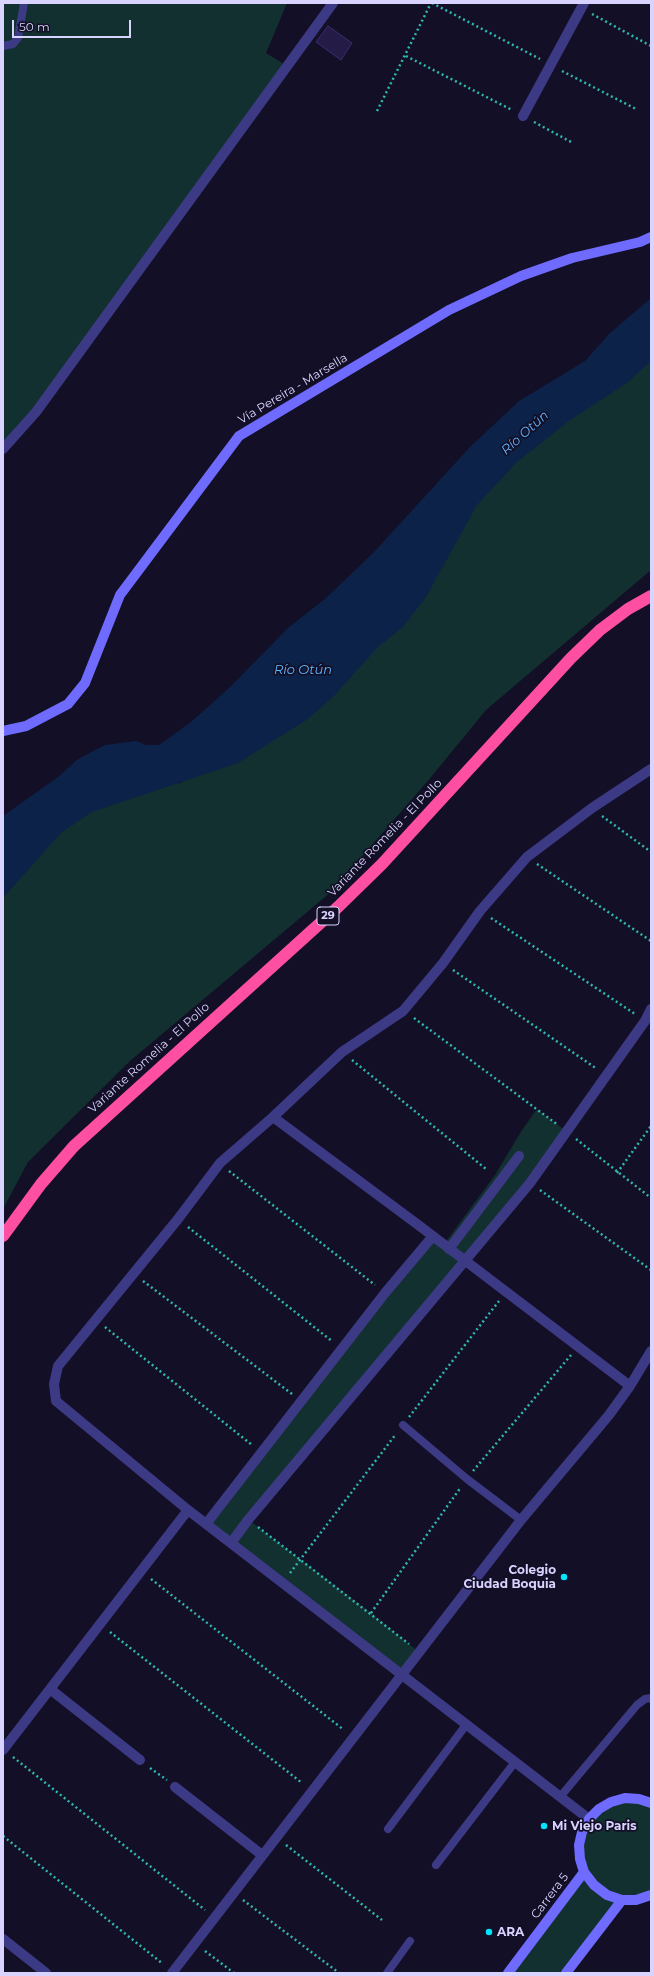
<!DOCTYPE html>
<meta charset="utf-8">
<style>
body{margin:0}
#map{position:relative;width:654px;height:1976px;overflow:hidden;background:#130f26;font-family:Montserrat,sans-serif}
canvas{display:block}
.frame{position:absolute;inset:0;border:4px solid #d9d4ff;pointer-events:none}
.scale{position:absolute;left:12px;top:20px;width:119px;height:18px;box-sizing:border-box;border:2px solid #d9d4ff;border-top:0;padding-left:5px;font-size:12px;line-height:14px;white-space:nowrap;color:#d9d4ff;-webkit-text-stroke:3px #130f26;paint-order:stroke}
</style>
<div id="map">
<canvas width="654" height="1976"></canvas>
<div class="frame"></div>
<div class="scale">50 m</div>
</div>
<script>
const context = document.querySelector('canvas').getContext('2d');
context.lineJoin = 'round';
function fill(path, color) { context.fillStyle = color; context.fill(path, 'evenodd'); }
const poly = rows => new Path2D(rows.map(r => 'M' + r).join(''));
function stroke(path, color, width, dash) { context.strokeStyle = color; context.lineWidth = width; context.lineCap = dash ? 'butt' : 'round'; context.setLineDash(dash || []); context.stroke(path); }
function label(font, color, halo, rows, align = 'center') {
  context.font = font + ' Montserrat,sans-serif'; context.lineWidth = 3.5; context.setLineDash([]); context.textBaseline = 'middle'; context.strokeStyle = halo; context.fillStyle = color; for (const [text, x, y, turn = 0] of rows) {
    context.save(); context.translate(x, y); context.rotate((+turn || 0) * Math.PI / 180); context.textAlign = isNaN(turn) ? turn : align; if (halo) context.strokeText(text, 0, 0); context.fillText(text, 0, 0); context.restore();
  }
}
fill(poly([
 [3,3,287,3,266,53,287,66,3,449],
 [651,336,651,570,486,710,427,782,331,892,130,1061,28,1162,3,1209,3,889,97,792,181,783,498,457],
 [537,1109,566,1131,249,1520,371,1613,419,1652,402,1675,206,1524,433,1236,444,1244,495,1175,522,1130],
 [611,1802,651,1803,651,1895,622,1900,566,1973,508,1973,584,1872,582,1832]
]), '#12302f');
fill(poly([
 [651,298,651,361,628,382,569,421,517,462,477,505,426,597,403,627,378,647,333,697,308,719,238,763,92,812,61,833,3,898,3,816,58,777,78,759,105,745,136,741,146,745,159,745,191,722,229,688,288,628,326,598,374,552,470,447,519,401,585,361,609,334]
]), '#0c2248');
const building = poly([
 [328,26,352,43,341,60,316,42,328,26]
]);
fill(building, '#241b47');
stroke(building, '#3b2d73', 1);
stroke(poly([
 [432,3,540,59],
 [592,14,651,46],
 [406,56,512,110],
 [562,71,636,109],
 [377,111,431,3],
 [534,122,573,143],
 [602,816,651,852],
 [537,864,651,941],
 [491,918,635,1014],
 [453,970,597,1069],
 [414,1018,558,1125],
 [352,1060,486,1169],
 [576,1139,651,1198],
 [229,1171,375,1285],
 [617,1173,651,1126],
 [540,1190,651,1270],
 [188,1227,333,1342],
 [143,1281,292,1394],
 [105,1327,252,1445],
 [409,1417,499,1301],
 [473,1471,571,1355],
 [258,1527,409,1644],
 [290,1573,396,1434],
 [151,1579,344,1730],
 [371,1613,461,1487],
 [110,1632,302,1783],
 [13,1757,205,1910],
 [150,1768,167,1780],
 [3,1836,163,1964],
 [286,1845,382,1920],
 [243,1900,339,1973],
 [205,1951,234,1973]
]), '#2fb8b0', 2.5, [2, 3]);
stroke(poly([
 [3,46,13,44,18,38,24,3],
 [403,1425,467,1479,521,1520],
 [560,1797,637,1705,645,1699,651,1698],
 [388,1829,466,1725],
 [436,1865,515,1762],
 [387,1973,410,1941]
]), '#3d3a85', 8);
stroke(poly([
 [523,116,584,3],
 [3,449,36,412,333,3],
 [273,1117,417,1224,630,1386],
 [449,1249,519,1156],
 [206,1524,385,1293,433,1236],
 [231,1543,248,1520,530,1183,645,1021,651,1009],
 [50,1689,140,1760],
 [3,1750,188,1510],
 [175,1787,262,1855],
 [589,1819,188,1510,56,1401,54,1384,58,1366,178,1219,220,1163,273,1117,342,1052,403,1011,443,963,480,911,527,857,592,808,651,769],
 [3,1939,46,1973],
 [172,1973,521,1520,609,1415,630,1386,651,1351]
]), '#3d3a85', 10);
stroke(poly([
 [3,731,26,726,68,704,85,683,120,595,239,436,449,310,521,276,572,258,640,242,651,237],
 [651,1803,639,1799,625,1798,611,1802,599,1809,589,1819,582,1832,579,1845,580,1859,584,1872,594,1885,607,1895,622,1900,636,1900,651,1895],
 [508,1973,584,1872],
 [566,1973,622,1900]
]), '#6f6bff', 10);
stroke(poly([
 [3,1236,41,1184,74,1146,338,907,382,864,571,658,600,630,628,609,651,596]
]), '#ff4fa3', 12);
for (const [x, y, r, color] of [
 [564,1577,4,"#00e5ff"],
 [544,1826,4,"#00e5ff"],
 [489,1932,4,"#00e5ff"]
]) { const dot = new Path2D(); dot.arc(x, y, r, 0, 2 * Math.PI); context.fillStyle = color; context.fill(dot); stroke(dot, '#130f26', 1.5); }
for (const [x, y, w] of [
 [328,916,22]
]) { const box = new Path2D(); box.roundRect(x - w / 2, y - 9, w, 18, 3); context.fillStyle = '#130f26'; context.fill(box); stroke(box, '#d9d4ff', 1); }
label('bold 11px', '#d9d4ff', null, [
 ["29",328,916]
]);
label('12px', '#d9d4ff', '#130f26', [
 ["Vía Pereira - Marsella",293,389,-31],
 ["Variante Romelia - El Pollo",385,838,-46],
 ["Variante Romelia - El Pollo",149,1058,-42],
 ["Carrera 5",550,1896,-53]
]);
label('bold 12px', '#d9d4ff', '#130f26', [
 ["Colegio",556,1570,"right"],
 ["Ciudad Boquia",556,1584,"right"],
 ["Mi Viejo Paris",552,1826],
 ["ARA",497,1932]
], 'left');
label('italic 13px', '#62b6ff', '#130f26', [
 ["Río Otún",525,433,-42],
 ["Río Otún",303,670]
]);
</script>
